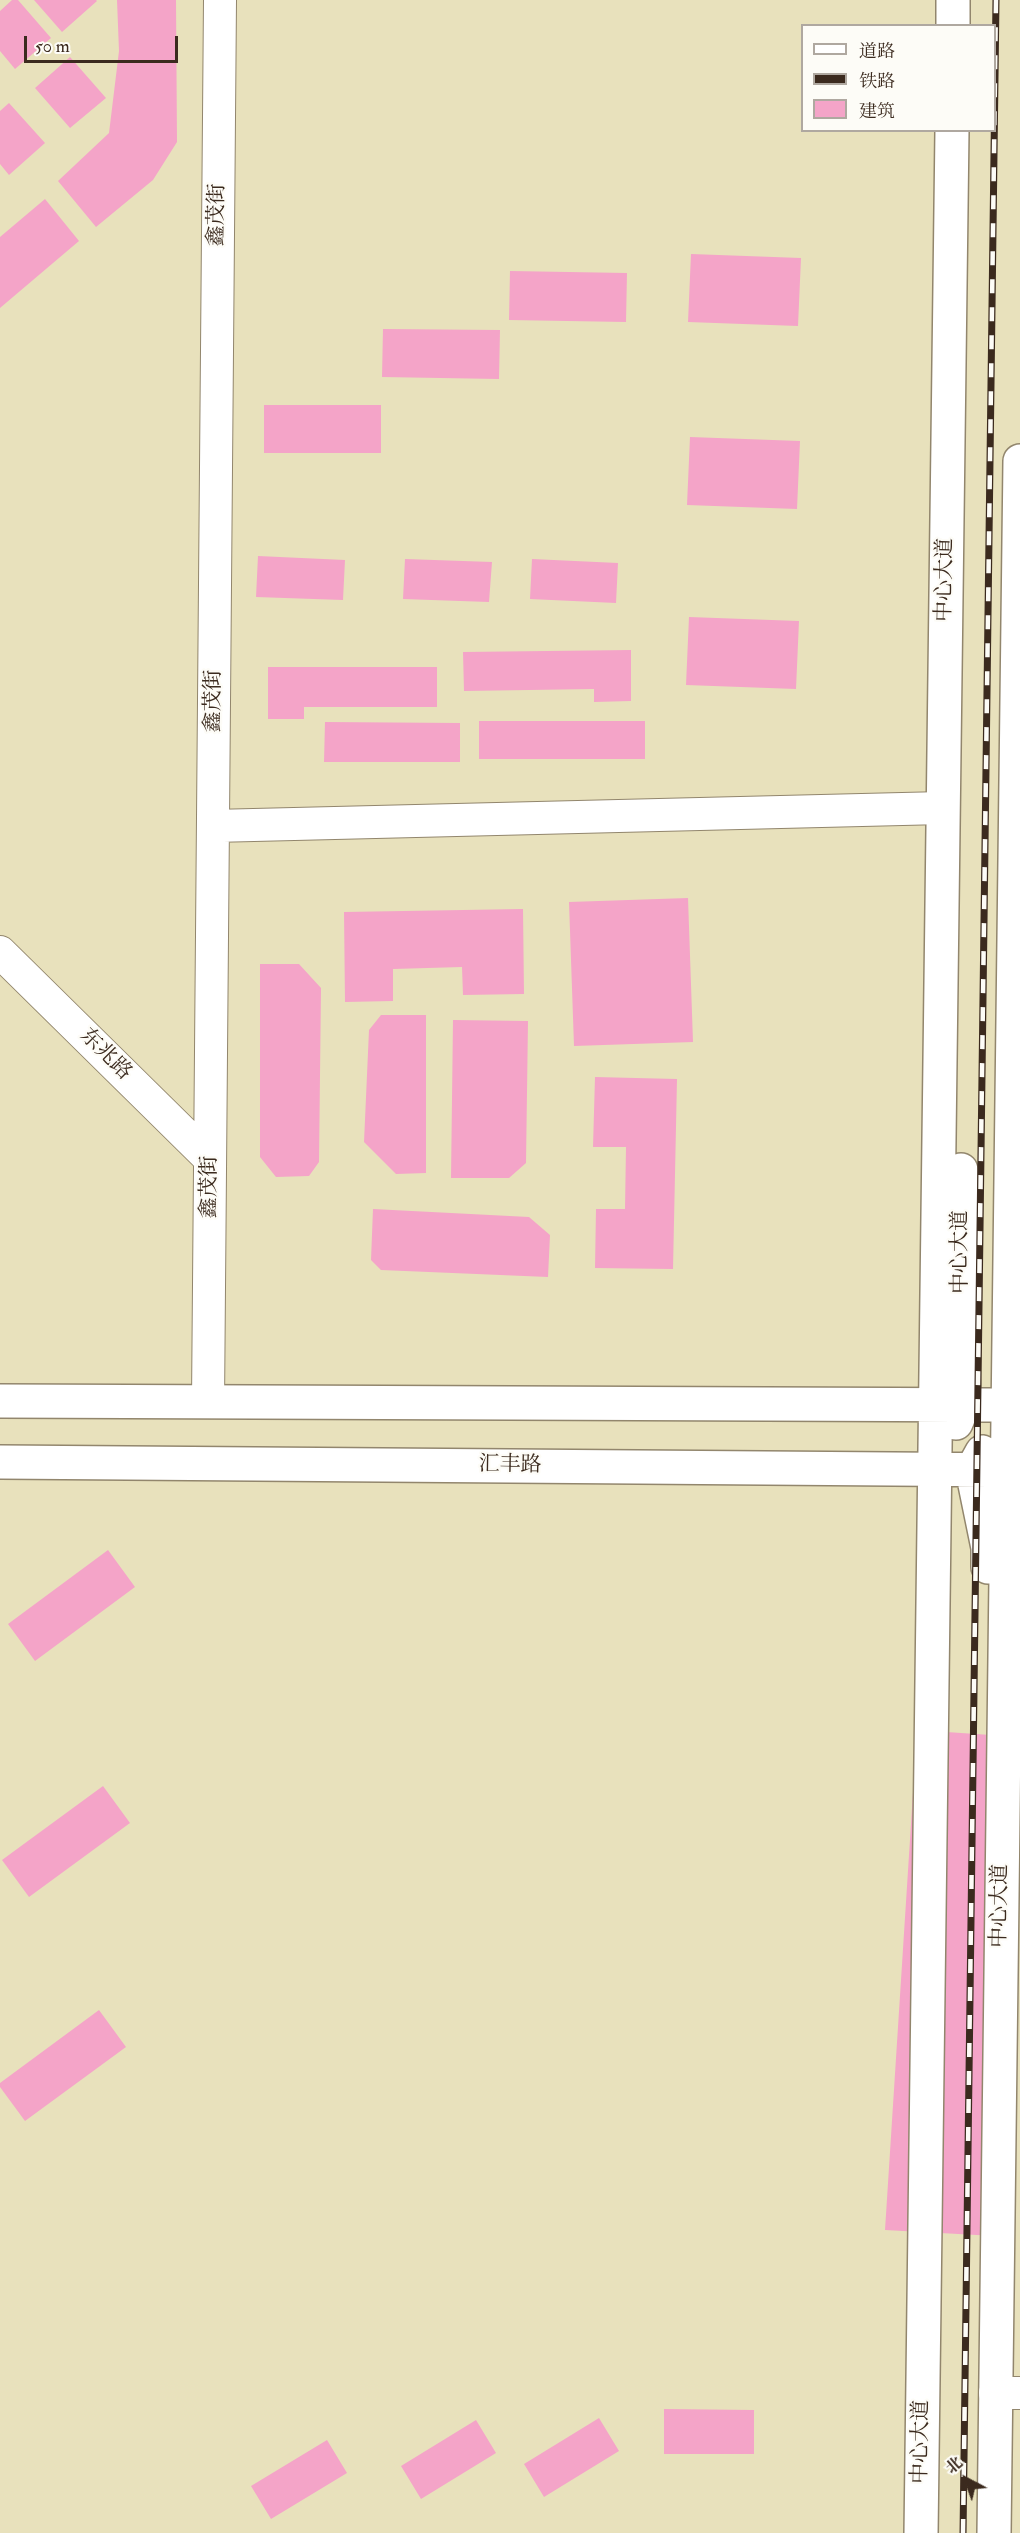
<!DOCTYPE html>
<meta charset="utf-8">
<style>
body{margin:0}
#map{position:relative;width:1020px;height:2533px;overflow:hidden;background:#e8e1bc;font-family:"IM FELL Double Pica","Noto Serif SC",serif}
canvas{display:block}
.legend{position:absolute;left:801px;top:24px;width:195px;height:108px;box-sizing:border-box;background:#fdfcf7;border:2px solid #afa8a0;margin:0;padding:8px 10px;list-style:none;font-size:18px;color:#3b2a1e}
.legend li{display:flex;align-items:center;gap:12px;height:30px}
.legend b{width:30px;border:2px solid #afa8a0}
.north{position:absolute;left:936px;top:2449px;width:60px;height:60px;-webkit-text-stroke:4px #fdfcf7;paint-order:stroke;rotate:319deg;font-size:16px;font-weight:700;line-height:24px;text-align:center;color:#3b2a1e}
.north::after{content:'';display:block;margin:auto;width:21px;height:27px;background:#3b2a1e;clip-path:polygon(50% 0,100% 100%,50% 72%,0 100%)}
.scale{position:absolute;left:24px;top:36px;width:154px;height:27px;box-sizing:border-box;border:3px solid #3b2a1e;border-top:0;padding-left:8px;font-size:18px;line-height:21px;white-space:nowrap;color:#3b2a1e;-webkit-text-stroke:4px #fdfcf7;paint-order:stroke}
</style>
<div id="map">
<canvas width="1020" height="2533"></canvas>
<ul class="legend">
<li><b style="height:8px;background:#fff"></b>道路</li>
<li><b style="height:8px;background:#3b2a1e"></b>铁路</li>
<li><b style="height:16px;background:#f4a4c8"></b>建筑</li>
</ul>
<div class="north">北</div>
<div class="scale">50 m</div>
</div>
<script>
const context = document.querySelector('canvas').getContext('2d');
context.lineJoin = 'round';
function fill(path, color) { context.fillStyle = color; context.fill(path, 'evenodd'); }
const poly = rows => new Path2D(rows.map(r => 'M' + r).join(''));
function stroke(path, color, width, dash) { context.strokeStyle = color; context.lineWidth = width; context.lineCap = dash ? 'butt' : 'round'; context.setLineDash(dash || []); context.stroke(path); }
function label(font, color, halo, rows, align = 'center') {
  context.font = font + ' "IM FELL Double Pica","Noto Serif SC",serif'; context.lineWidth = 4.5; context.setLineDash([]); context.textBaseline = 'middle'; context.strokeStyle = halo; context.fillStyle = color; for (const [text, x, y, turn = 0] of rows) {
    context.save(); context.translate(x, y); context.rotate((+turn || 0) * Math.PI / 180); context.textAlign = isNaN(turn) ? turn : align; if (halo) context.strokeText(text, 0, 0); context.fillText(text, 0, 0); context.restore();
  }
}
fill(poly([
 [12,0,18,0,51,38,15,69,0,51,0,11],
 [34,0,96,0,97,1,62,32],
 [117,0,176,0,177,142,153,180,96,227,58,181,109,133,119,51],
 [70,57,106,98,70,128,35,88],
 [9,103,45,143,9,175,0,164,0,111],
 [45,199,79,241,0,308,0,237],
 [691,254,801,258,798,326,688,322],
 [510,271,627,273,626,322,509,320],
 [383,329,500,330,499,379,382,377],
 [264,405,381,405,381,453,264,453],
 [690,437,800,441,797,509,687,505],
 [258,556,345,560,343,600,256,597],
 [405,559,492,562,489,602,403,599],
 [532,559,618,563,616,603,530,599],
 [689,617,799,621,796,689,686,685],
 [631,650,631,701,594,702,594,689,464,691,463,652],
 [268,667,437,667,437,707,304,707,304,719,268,719],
 [479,721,645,721,645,759,479,759],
 [325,722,460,723,460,762,324,762],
 [688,898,693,1042,574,1046,569,902],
 [523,909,524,994,463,995,462,967,393,969,393,1001,345,1002,344,912],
 [260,964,299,964,321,988,319,1162,309,1176,276,1177,260,1157],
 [381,1015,426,1015,426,1173,396,1174,364,1142,369,1030],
 [453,1020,528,1021,526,1163,509,1178,451,1178],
 [595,1077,677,1079,673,1269,595,1268,596,1209,625,1209,626,1147,593,1147],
 [373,1209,529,1217,550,1235,548,1277,381,1270,371,1260],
 [108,1550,135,1587,35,1661,8,1624],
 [917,1730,1020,1737,1020,1850,995,2236,885,2230],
 [103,1786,130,1823,29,1897,2,1860],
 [99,2010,126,2047,25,2121,0,2087,0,2083],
 [664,2409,754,2410,754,2454,664,2454],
 [599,2418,619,2451,544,2497,524,2464],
 [476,2420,496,2453,421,2499,401,2466],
 [327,2440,347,2473,271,2519,251,2486]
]), '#f4a4c8');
const minor = poly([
 [213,826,943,808],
 [0,952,210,1159],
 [208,1402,220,0],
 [995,2393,1020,2393]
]);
const major = poly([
 [953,26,953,0],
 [0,1401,1020,1405],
 [956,1423,964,1404,961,1318,961,1170],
 [982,1452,972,1470,988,1548,988,1567],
 [0,1462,1020,1470],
 [921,2533,952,130],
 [994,2533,1020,461]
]);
stroke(minor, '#92866d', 34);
stroke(major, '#92866d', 36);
stroke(minor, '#fff', 32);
stroke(major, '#fff', 33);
const rail = poly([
 [963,2533,996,0]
]);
stroke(rail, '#3b2a1e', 7);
stroke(rail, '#fdfcf7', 4.5, [14]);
label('21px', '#3b2a1e', '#fdfcf7', [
 ["鑫茂街",218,215,-89],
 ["中心大道",946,580,-89],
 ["鑫茂街",214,701,-90],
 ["东兆路",105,1055,45],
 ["鑫茂街",210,1187,-90],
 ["中心大道",961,1252,-90],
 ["汇丰路",510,1466,1],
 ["中心大道",1001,1906,-89],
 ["中心大道",922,2442,-89]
]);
</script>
